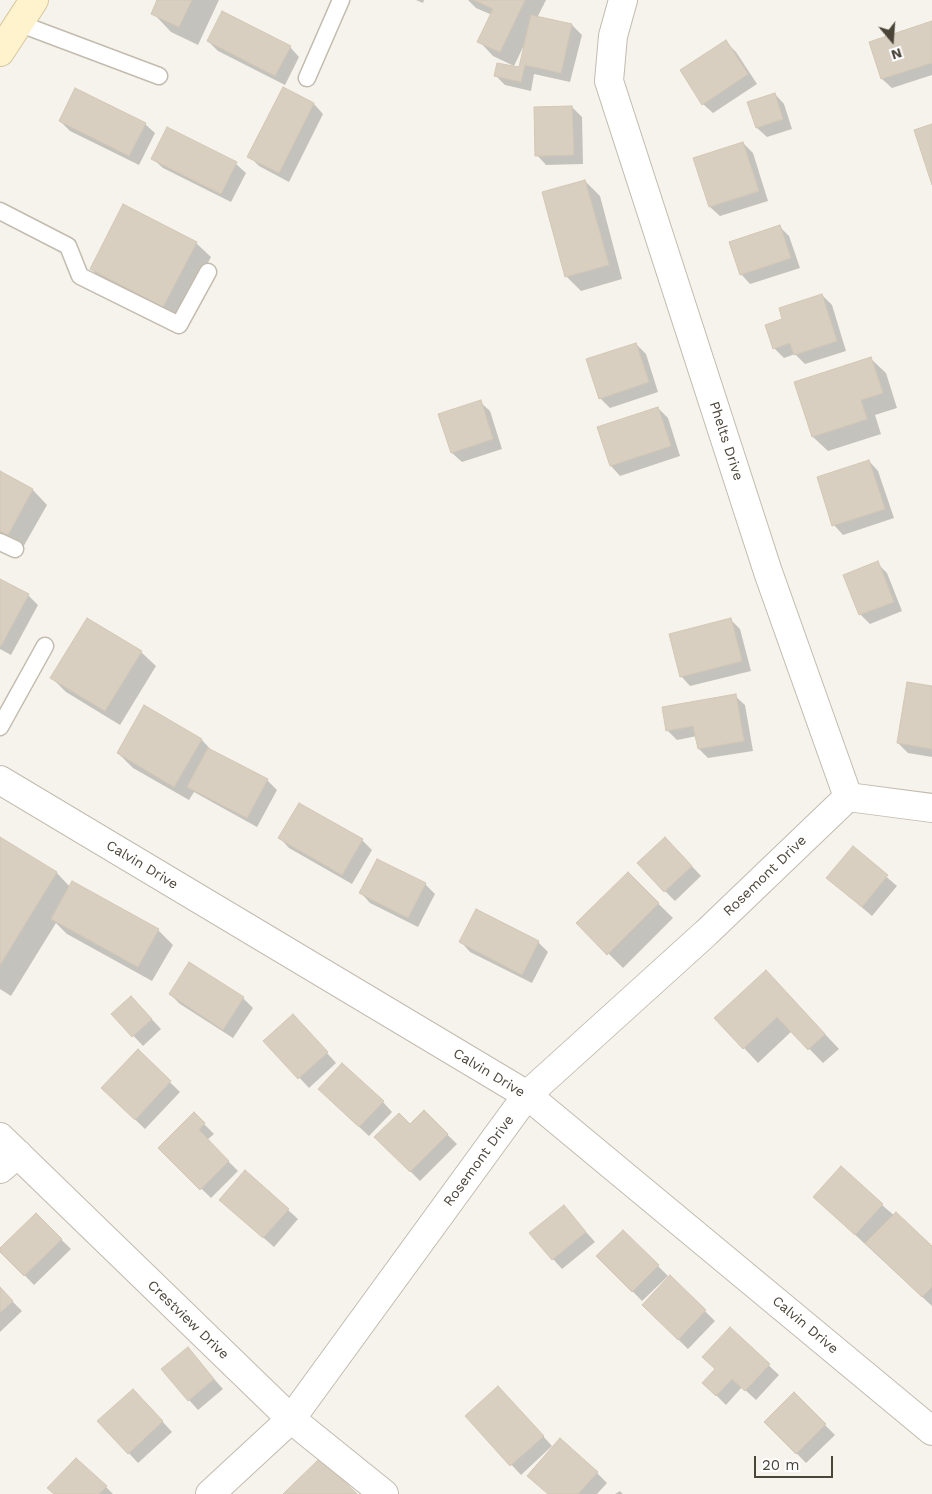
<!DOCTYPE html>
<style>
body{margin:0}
#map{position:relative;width:932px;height:1494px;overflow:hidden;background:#f6f3ec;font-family:"Work Sans",sans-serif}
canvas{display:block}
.north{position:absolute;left:867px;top:15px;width:50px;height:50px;-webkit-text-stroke:4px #fff;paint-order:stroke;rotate:162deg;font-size:14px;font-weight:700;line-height:20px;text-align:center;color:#4b4439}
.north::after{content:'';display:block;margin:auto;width:18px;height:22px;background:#4b4439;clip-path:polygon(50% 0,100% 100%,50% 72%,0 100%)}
.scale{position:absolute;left:754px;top:1456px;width:79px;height:22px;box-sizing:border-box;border:2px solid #4b4439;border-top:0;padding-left:6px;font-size:15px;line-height:18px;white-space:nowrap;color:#4b4439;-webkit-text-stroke:4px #fff;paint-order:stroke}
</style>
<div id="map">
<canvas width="932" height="1494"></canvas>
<div class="north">N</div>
<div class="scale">20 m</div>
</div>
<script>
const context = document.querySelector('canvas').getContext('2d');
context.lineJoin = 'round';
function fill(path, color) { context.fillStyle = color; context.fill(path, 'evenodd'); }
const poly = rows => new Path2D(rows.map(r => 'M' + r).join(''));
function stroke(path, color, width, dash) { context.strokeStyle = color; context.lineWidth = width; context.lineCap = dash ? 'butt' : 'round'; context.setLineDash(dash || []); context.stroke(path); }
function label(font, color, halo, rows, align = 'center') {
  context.font = font + ' "Work Sans",sans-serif'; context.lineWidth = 4.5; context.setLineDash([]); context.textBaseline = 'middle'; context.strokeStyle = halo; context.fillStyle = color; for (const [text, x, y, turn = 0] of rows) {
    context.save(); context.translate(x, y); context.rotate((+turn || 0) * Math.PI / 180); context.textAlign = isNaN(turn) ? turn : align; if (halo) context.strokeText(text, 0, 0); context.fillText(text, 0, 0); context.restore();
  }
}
fill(poly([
 [159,0,219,0,198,45,171,32,153,13],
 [416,0,424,0,423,3],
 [468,0,546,0,537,18,572,25,582,35,570,82,534,74,531,91,505,85,495,75,520,69,525,43,514,66,493,56,479,41,492,15,476,8],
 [932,22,932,75,892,88,882,79],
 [208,41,290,47,299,57,285,85,218,51],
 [726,42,736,52,757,84,713,113,703,104],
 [284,89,314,104,323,114,289,182,259,166,249,156],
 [775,94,784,104,792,129,767,137,757,128],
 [572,107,582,117,583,164,546,165,537,155],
 [60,121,145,124,155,133,139,165,70,131],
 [743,143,753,153,768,201,720,216,710,207],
 [153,159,236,164,246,173,231,202,163,168],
 [585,181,600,196,622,279,581,291,566,276],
 [780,227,789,236,800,268,750,284,741,274],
 [196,243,211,257,178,320,106,284,91,269],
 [822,295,832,305,846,351,805,364,795,354,784,358,774,348,784,320],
 [636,344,646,354,658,392,610,408,600,398],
 [871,359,886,373,897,408,875,415,881,434,828,451,813,437],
 [480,402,490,411,502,449,462,462,452,453],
 [658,408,668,418,680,456,620,476,611,466],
 [869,461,878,471,894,518,843,535,834,525],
 [0,472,33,490,47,505,22,549,0,536],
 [877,563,887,573,902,611,870,624,860,614],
 [0,580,28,595,38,605,11,655,0,649],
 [731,620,740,629,751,671,690,686,681,676],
 [141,652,156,666,120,725,66,692,52,678],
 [932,687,932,757,908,753,898,743],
 [735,696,745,705,753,751,708,758,699,749,697,736,677,740,667,730],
 [145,707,202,740,214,753,267,780,277,790,257,827,194,792,189,800,133,768,118,753],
 [280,838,362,840,372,850,352,884,289,848],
 [0,839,57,873,70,887,158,930,173,945,152,981,67,934,56,923,11,996,0,989],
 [675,848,701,876,675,901,665,891],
 [853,848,897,886,872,916,838,887],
 [378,860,425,884,435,894,418,927,370,903,361,893],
 [628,874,673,918,623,968,578,923],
 [461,942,538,942,548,952,532,983,470,952],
 [190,964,243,998,253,1008,233,1038,180,1004,170,994],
 [780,986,839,1049,823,1063,792,1031,758,1063,716,1018],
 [131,997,161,1029,143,1046,113,1014],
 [302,1025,336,1063,309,1088,265,1041],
 [138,1051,180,1092,145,1129,113,1098],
 [329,1099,383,1102,392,1112,369,1136],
 [424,1112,457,1144,420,1181,376,1137,410,1126],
 [194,1114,214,1134,207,1140,238,1171,211,1198,160,1148],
 [882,1205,932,1248,932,1306,825,1207],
 [564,1207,595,1242,562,1269,553,1259],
 [231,1209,288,1210,298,1219,274,1247],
 [36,1215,71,1249,34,1285,0,1250],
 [623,1231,668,1276,642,1301,598,1256],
 [670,1277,715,1321,688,1349,643,1305],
 [0,1289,22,1311,0,1332],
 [730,1329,779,1375,756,1400,742,1387,726,1405,704,1383,717,1370],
 [187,1348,223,1389,198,1410,189,1400],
 [794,1394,835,1435,806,1463,766,1422],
 [508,1397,552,1446,521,1475,466,1416],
 [143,1400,172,1432,138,1463,99,1421],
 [597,1473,607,1483,597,1494,548,1494],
 [106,1487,113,1494,55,1494],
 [620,1491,623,1494,615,1494]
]), '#0003');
const building = poly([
 [157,0,192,0,179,27,151,14,157,0],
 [474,0,525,0,500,52,477,42,493,9,474,0],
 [222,11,291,46,275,76,207,41,222,11],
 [531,15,572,24,561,73,525,65,521,82,494,76,497,63,519,67,531,15],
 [932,21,932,63,881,79,869,42,932,21],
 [726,40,748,74,702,105,680,70,726,40],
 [283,87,314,103,279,173,247,157,283,87],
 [75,88,146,123,129,156,59,121,75,88],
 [775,93,783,119,756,128,747,102,775,93],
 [572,106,574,155,535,156,534,107,572,106],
 [932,124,932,185,914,130,932,124],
 [167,127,237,162,221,194,151,159,167,127],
 [743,142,759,191,709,207,693,158,743,142],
 [585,180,609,265,565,277,542,192,585,180],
 [123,204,197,242,163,307,90,269,123,204],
 [780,225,791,258,740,275,729,242,780,225],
 [822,294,837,341,794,355,790,343,773,349,765,325,782,319,779,308,822,294],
 [636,343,649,382,599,399,586,359,636,343],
 [871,357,883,393,861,400,867,419,812,437,794,382,871,357],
 [481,400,493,439,451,453,438,414,481,400],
 [658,407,671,446,610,466,597,427,658,407],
 [869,460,885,509,832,526,817,477,869,460],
 [0,471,33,489,8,535,0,531,0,471],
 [878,561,894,602,859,615,843,575,878,561],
 [0,579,29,594,1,646,0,646,0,579],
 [87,618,142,651,105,711,50,678,87,618],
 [731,618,742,661,680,677,669,634,731,618],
 [907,682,932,686,932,749,897,743,907,682],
 [736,694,744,741,698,749,693,726,666,731,662,707,736,694],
 [144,705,202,739,174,787,117,753,144,705],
 [208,748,268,779,247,818,187,787,208,748],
 [299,803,363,839,342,875,278,838,299,803],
 [0,837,57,872,0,965,0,837],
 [665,837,692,866,664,892,637,863,665,837],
 [853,846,888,875,862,907,826,878,853,846],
 [377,859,426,883,408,918,359,893,377,859],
 [628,872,659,903,607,955,576,923,628,872],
 [72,881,159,929,138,967,51,919,72,881],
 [476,909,539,941,522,975,459,942,476,909],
 [189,962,244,997,223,1030,169,994,189,962],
 [766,970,825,1034,808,1050,777,1017,743,1049,714,1018,766,970],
 [131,996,152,1019,132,1037,111,1014,131,996],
 [293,1014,328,1052,298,1079,263,1041,293,1014],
 [138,1049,171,1081,135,1120,101,1088,138,1049],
 [342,1063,384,1101,359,1127,318,1089,342,1063],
 [424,1110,448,1134,410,1172,374,1137,399,1113,410,1124,424,1110],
 [194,1112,205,1123,199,1130,229,1161,200,1190,158,1148,194,1112],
 [841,1166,883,1204,855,1235,813,1197,841,1166],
 [245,1170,289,1209,263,1238,219,1200,245,1170],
 [564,1205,586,1232,552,1260,529,1233,564,1205],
 [896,1212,932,1246,932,1287,922,1297,865,1243,896,1212],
 [36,1213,62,1239,24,1276,0,1252,0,1248,36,1213],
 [623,1230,659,1265,632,1292,596,1256,623,1230],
 [670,1275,706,1310,678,1340,642,1305,670,1275],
 [0,1287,13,1301,0,1313,0,1287],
 [730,1327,770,1364,745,1391,732,1379,716,1396,702,1383,715,1369,702,1357,730,1327],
 [188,1347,214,1379,188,1401,161,1369,188,1347],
 [498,1386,544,1436,510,1466,465,1416,498,1386],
 [133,1389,163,1421,128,1454,97,1421,133,1389],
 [794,1392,826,1424,796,1454,764,1422,794,1392],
 [560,1438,598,1472,578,1494,548,1494,527,1476,560,1438],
 [321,1457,357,1494,283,1494,321,1457],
 [76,1458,107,1486,99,1494,54,1494,47,1488,76,1458]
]);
fill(building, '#d8cfc1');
stroke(building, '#d3c7b4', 1);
const service = poly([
 [18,23,159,76],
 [307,78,341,0],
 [0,211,68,246,80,276,179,325,208,272],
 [0,542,15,549],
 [0,727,45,646]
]);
const minor = poly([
 [623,0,613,36,609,81,768,572,848,797,932,808],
 [0,780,527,1095,932,1431],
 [0,1137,291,1419,384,1494],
 [0,1169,18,1154],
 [210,1494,291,1419,527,1095,706,933,848,797]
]);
const secondary = poly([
 [0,52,34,0]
]);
stroke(service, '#c2bbae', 19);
stroke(minor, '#c2bbae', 30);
stroke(secondary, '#d6c79b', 30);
stroke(service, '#fff', 16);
stroke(minor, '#fff', 28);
stroke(secondary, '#fff3cd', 28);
label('14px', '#4b4439', '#fff', [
 ["Phelts Drive",726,441,72],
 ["Calvin Drive",142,865,31],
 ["Rosemont Drive",765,876,-44],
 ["Calvin Drive",489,1073,31],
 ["Rosemont Drive",479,1161,-54],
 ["Crestview Drive",188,1320,44],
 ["Calvin Drive",805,1325,40]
]);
</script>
